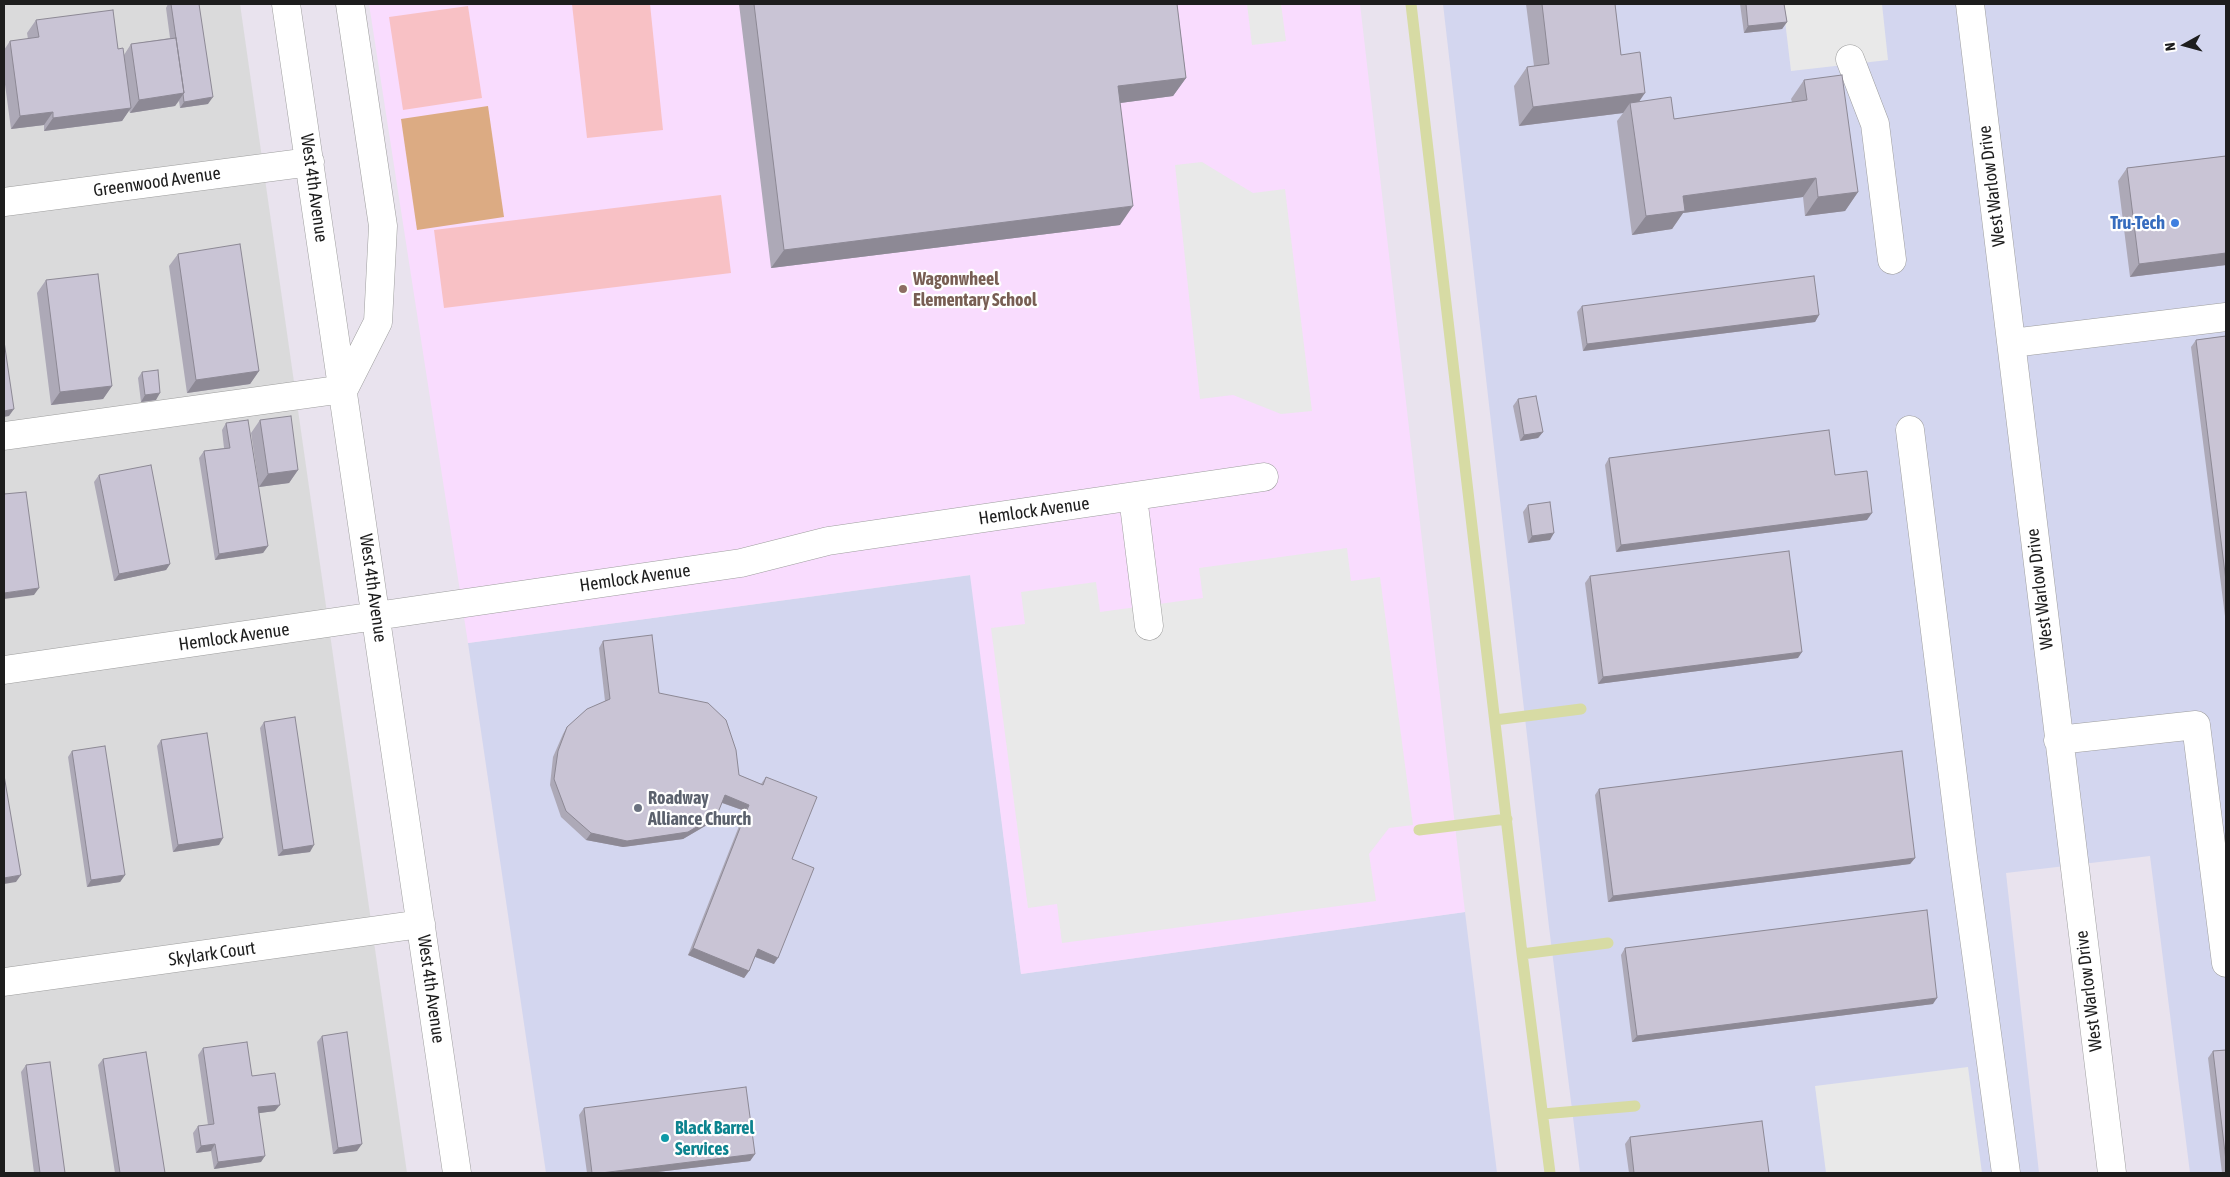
<!DOCTYPE html>
<style>
body{margin:0}
#map{position:relative;width:2230px;height:1177px;overflow:hidden;background:#e9e3ee;font-family:"Asap Condensed",sans-serif}
canvas{display:block}
.frame{position:absolute;inset:0;border:5px solid #1d1d1d;pointer-events:none}
.north{position:absolute;left:2160px;top:20px;width:50px;height:50px;-webkit-text-stroke:4px #fff;paint-order:stroke;rotate:263deg;font-size:14px;font-weight:700;line-height:20px;text-align:center;color:#1d1d1d}
.north::after{content:'';display:block;margin:auto;width:18px;height:22px;background:#1d1d1d;clip-path:polygon(50% 0,100% 100%,50% 72%,0 100%)}
</style>
<div id="map">
<canvas width="2230" height="1177"></canvas>
<div class="frame"></div>
<div class="north">N</div>
</div>
<script>
const context = document.querySelector('canvas').getContext('2d');
context.lineJoin = 'round';
function fill(path, color) { context.fillStyle = color; context.fill(path, 'evenodd'); }
const poly = rows => new Path2D(rows.map(r => 'M' + r).join(''));
function stroke(path, color, width, dash) { context.strokeStyle = color; context.lineWidth = width; context.lineCap = dash ? 'butt' : 'round'; context.setLineDash(dash || []); context.stroke(path); }
function label(font, color, halo, rows, align = 'center') {
  context.font = font + ' "Asap Condensed",sans-serif'; context.lineWidth = 4.5; context.setLineDash([]); context.textBaseline = 'middle'; context.strokeStyle = halo; context.fillStyle = color; for (const [text, x, y, turn = 0] of rows) {
    context.save(); context.translate(x, y); context.rotate((+turn || 0) * Math.PI / 180); context.textAlign = isNaN(turn) ? turn : align; if (halo) context.strokeText(text, 0, 0); context.fillText(text, 0, 0); context.restore();
  }
}
fill(poly([
 [4,4,240,4,407,1173,4,1173]
]), '#dadadb');
fill(poly([
 [1443,4,2226,4,2226,1173,2190,1173,2150,856,2006,873,2039,1173,1580,1173,1549,927],
 [971,575,1021,974,1465,912,1497,1173,546,1173,468,643]
]), '#d3d6ef');
fill(poly([
 [369,4,1360,4,1465,912,1021,974,970,575,468,643]
]), '#f9dcfe');
fill(poly([
 [572,4,650,4,663,130,587,138],
 [468,6,482,98,403,110,389,17],
 [721,195,731,273,444,308,434,230]
]), '#f8c1c5');
fill(poly([
 [488,106,504,217,417,230,401,119]
]), '#dcab83');
fill(poly([
 [1247,4,1281,4,1286,41,1252,45],
 [1783,4,1882,4,1888,60,1791,71],
 [1202,162,1253,193,1285,189,1312,411,1281,414,1233,395,1200,399,1175,165],
 [1347,548,1351,581,1380,577,1413,825,1389,828,1369,854,1376,901,1062,943,1057,904,1028,908,991,628,1025,624,1021,592,1096,582,1100,612,1203,598,1199,568],
 [1968,1067,1982,1173,1826,1173,1815,1086]
]), '#e9e9e9');
stroke(poly([
 [1411,4,1522,954,1550,1173],
 [1495,720,1581,709],
 [1419,830,1507,819],
 [1522,954,1608,943],
 [1543,1114,1635,1106]
]), '#d7dba4', 11);
const minor = poly([
 [286,4,457,1173],
 [1970,4,2112,1173],
 [1850,59,1875,124,1892,260],
 [4,202,310,162],
 [2012,343,2226,317],
 [1910,430,1963,857,2006,1173],
 [4,436,344,389,378,322,383,226,350,4],
 [1133,497,1149,626],
 [4,670,741,563,828,541,1264,477],
 [2058,740,2196,725,2226,963],
 [4,982,421,924]
]);
stroke(minor, '#9e9e9e', 29);
stroke(minor, '#fff', 28);
fill(poly([
 [168,4,199,4,208,104,180,108,179,101,175,106,130,113,129,110,122,121,44,131,44,125,11,129,4,77,4,50,10,41,28,39,27,33,36,20,118,49,124,55,131,44,170,38,166,8],
 [739,4,1177,4,1186,78,1173,96,1120,103,1120,225,771,268],
 [1526,4,1615,4,1621,55,1639,101,1674,119,1792,102,1791,99,1804,80,1858,192,1845,211,1805,216,1803,197,1683,213,1672,229,1632,235,1617,121,1623,113,1519,126,1514,86,1527,67,1534,66],
 [1740,4,1784,4,1787,22,1782,29,1744,33],
 [2226,156,2226,265,2130,277,2118,181,2127,168],
 [178,254,259,371,250,384,187,393,169,266],
 [46,280,112,386,103,399,51,405,37,293],
 [1582,306,1819,315,1815,322,1583,351,1577,312],
 [2226,336,2226,624,2191,347,2196,340],
 [142,372,156,400,141,402,138,378],
 [1518,399,1543,432,1538,438,1520,441,1513,406],
 [260,420,298,470,289,483,259,487,251,433],
 [226,423,268,546,263,553,215,560,199,458,204,451,224,448,222,430],
 [1609,458,1835,475,1867,520,1616,552,1605,465],
 [99,475,170,564,166,570,114,581,94,482],
 [1528,505,1550,540,1528,543,1523,512],
 [1590,576,1798,658,1598,684,1585,583],
 [603,641,659,693,739,775,761,784,766,777,792,859,774,964,755,957,749,971,744,978,688,955,745,811,722,803,712,822,683,839,623,847,586,840,561,817,550,785,553,757,563,734,567,727,605,701,599,648],
 [264,722,310,852,278,856,260,728],
 [161,740,219,845,173,852,157,746],
 [72,751,125,875,120,882,87,887,68,757],
 [1599,789,1915,858,1910,864,1608,902,1595,795],
 [1625,948,1933,1004,1632,1042,1621,955],
 [322,1036,357,1151,333,1154,317,1042],
 [203,1048,252,1076,275,1111,259,1113,261,1162,214,1169,211,1151,196,1153,193,1133,198,1126,208,1125,198,1055],
 [2226,1050,2226,1173,2222,1173,2208,1058,2213,1051],
 [103,1059,165,1173,115,1173,98,1065],
 [26,1065,65,1173,34,1173,21,1072],
 [584,1108,755,1154,750,1161,649,1173,587,1173,579,1115],
 [1630,1137,1769,1173,1629,1173,1625,1144]
]), '#ada9b7');
fill(poly([
 [1787,22,1782,29,1744,33,1748,26],
 [1186,78,1173,96,1105,105,1118,86],
 [184,93,175,106,130,113,139,100],
 [1645,93,1632,112,1630,103,1623,113,1519,126,1533,107],
 [213,97,208,104,180,108,184,102],
 [131,108,122,121,44,131,53,118],
 [53,112,44,125,11,129,20,116],
 [1816,178,1803,197,1683,213,1672,229,1632,235,1646,216,1683,196],
 [1858,192,1845,211,1805,216,1818,197],
 [1133,206,1120,225,771,268,784,250],
 [2226,253,2226,265,2130,277,2139,264],
 [1819,315,1815,322,1583,351,1587,344],
 [259,371,250,384,187,393,196,380],
 [112,386,103,399,51,405,60,392],
 [160,393,156,400,141,402,145,395],
 [14,409,9,416,4,417,4,411],
 [1543,432,1538,438,1520,441,1524,435],
 [298,470,289,483,259,487,268,474],
 [1872,513,1867,520,1616,552,1621,545],
 [1554,533,1550,540,1528,543,1532,536],
 [268,546,263,553,215,560,219,554],
 [170,564,166,570,114,581,119,574],
 [39,588,34,595,4,599,4,593],
 [1802,652,1798,658,1598,684,1603,677],
 [725,795,749,805,745,811,720,802],
 [717,815,712,822,683,839,623,847,586,840,591,833],
 [223,838,219,845,173,852,178,845],
 [314,845,310,852,278,856,283,850],
 [1915,858,1910,864,1608,902,1613,896],
 [21,875,16,882,4,884,4,878],
 [125,875,120,882,87,887,91,880],
 [693,948,749,971,744,978,688,955],
 [758,949,778,958,774,964,753,956],
 [1937,998,1933,1004,1632,1042,1637,1036],
 [280,1105,275,1111,253,1114,258,1107],
 [215,1144,211,1151,196,1153,201,1146],
 [362,1144,357,1151,333,1154,338,1148],
 [755,1154,750,1161,649,1173,601,1173],
 [265,1156,261,1162,214,1169,218,1162]
]), '#8d8995');
const building = poly([
 [171,4,199,4,213,97,184,102,183,94,184,93,171,4],
 [754,4,1177,4,1186,78,1118,86,1133,206,784,250,754,4],
 [1542,4,1615,4,1621,55,1640,52,1645,93,1533,107,1527,67,1549,64,1542,4],
 [1746,4,1784,4,1787,22,1748,26,1746,4],
 [113,10,118,49,123,48,131,108,53,118,53,112,20,116,10,41,39,37,36,20,113,10],
 [176,38,184,93,139,100,131,44,176,38],
 [1842,75,1858,192,1818,197,1816,178,1683,196,1685,211,1646,216,1630,103,1671,97,1674,119,1807,100,1804,80,1842,75],
 [2226,156,2226,253,2139,264,2127,168,2226,156],
 [240,244,259,371,196,380,178,254,240,244],
 [98,274,112,386,60,392,46,280,98,274],
 [1814,276,1819,315,1587,344,1582,306,1814,276],
 [2226,336,2226,581,2196,340,2226,336],
 [4,341,14,409,4,411,4,341],
 [158,370,160,393,145,395,142,372,158,370],
 [1536,396,1543,432,1524,435,1518,399,1536,396],
 [291,416,298,470,268,474,260,420,291,416],
 [248,420,268,546,219,554,204,451,230,448,226,423,248,420],
 [1829,430,1835,475,1867,471,1872,513,1621,545,1609,458,1829,430],
 [151,465,170,564,119,574,99,475,151,465],
 [26,492,39,588,4,593,4,494,26,492],
 [1550,502,1554,533,1532,536,1528,505,1550,502],
 [1789,551,1802,652,1603,677,1590,576,1789,551],
 [652,635,659,693,708,703,726,720,736,750,739,775,763,785,766,777,817,797,792,859,814,868,778,958,758,949,749,971,693,948,749,805,725,795,717,815,688,832,627,841,591,833,566,811,554,779,558,751,567,727,587,709,610,699,603,641,652,635],
 [295,717,314,845,283,850,264,722,295,717],
 [207,733,223,838,178,845,161,740,207,733],
 [105,746,125,875,91,880,72,751,105,746],
 [1902,751,1915,858,1613,896,1599,789,1902,751],
 [4,775,21,875,4,878,4,775],
 [1927,910,1937,998,1637,1036,1625,948,1927,910],
 [347,1032,362,1144,338,1148,322,1036,347,1032],
 [247,1042,252,1076,275,1073,280,1105,258,1107,265,1156,218,1162,215,1144,201,1146,198,1126,214,1124,203,1048,247,1042],
 [2226,1050,2226,1161,2213,1051,2226,1050],
 [146,1052,165,1173,120,1173,103,1059,146,1052],
 [50,1062,65,1173,40,1173,26,1065,50,1062],
 [746,1087,755,1154,601,1173,592,1173,584,1108,746,1087],
 [1762,1121,1769,1173,1634,1173,1630,1137,1762,1121]
]);
fill(building, '#c9c4d5');
stroke(building, '#8d8995', 1);
for (const [x, y, r, color] of [
 [2175,223,5,"#3f7fe0"],
 [903,289,5,"#8d6e63"],
 [638,808,5,"#6b7280"],
 [665,1138,5,"#0f9aa8"]
]) { const dot = new Path2D(); dot.arc(x, y, r, 0, 2 * Math.PI); context.fillStyle = color; context.fill(dot); stroke(dot, '#fff', 2); }
label('18px', '#1d1d1d', '#fff', [
 ["Greenwood Avenue",157,182,-8],
 ["West Warlow Drive",1992,186,-97],
 ["West 4th Avenue",314,188,82],
 ["Hemlock Avenue",1034,511,-8],
 ["Hemlock Avenue",635,578,-8],
 ["West 4th Avenue",373,588,82],
 ["West Warlow Drive",2040,589,-97],
 ["Hemlock Avenue",234,637,-8],
 ["Skylark Court",212,954,-8],
 ["West 4th Avenue",431,989,82],
 ["West Warlow Drive",2089,991,-97]
]);
label('bold 18px', '#366cbe', '#fff', [
 ["Tru-Tech",2165,223]
], 'right');
label('bold 18px', '#785e54', '#fff', [
 ["Wagonwheel",913,279],
 ["Elementary School",913,300]
], 'left');
label('bold 18px', '#5b616d', '#fff', [
 ["Roadway",648,798],
 ["Alliance Church",648,819]
], 'left');
label('bold 18px', '#0d838f', '#fff', [
 ["Black Barrel",675,1128],
 ["Services",675,1149]
], 'left');
</script>
